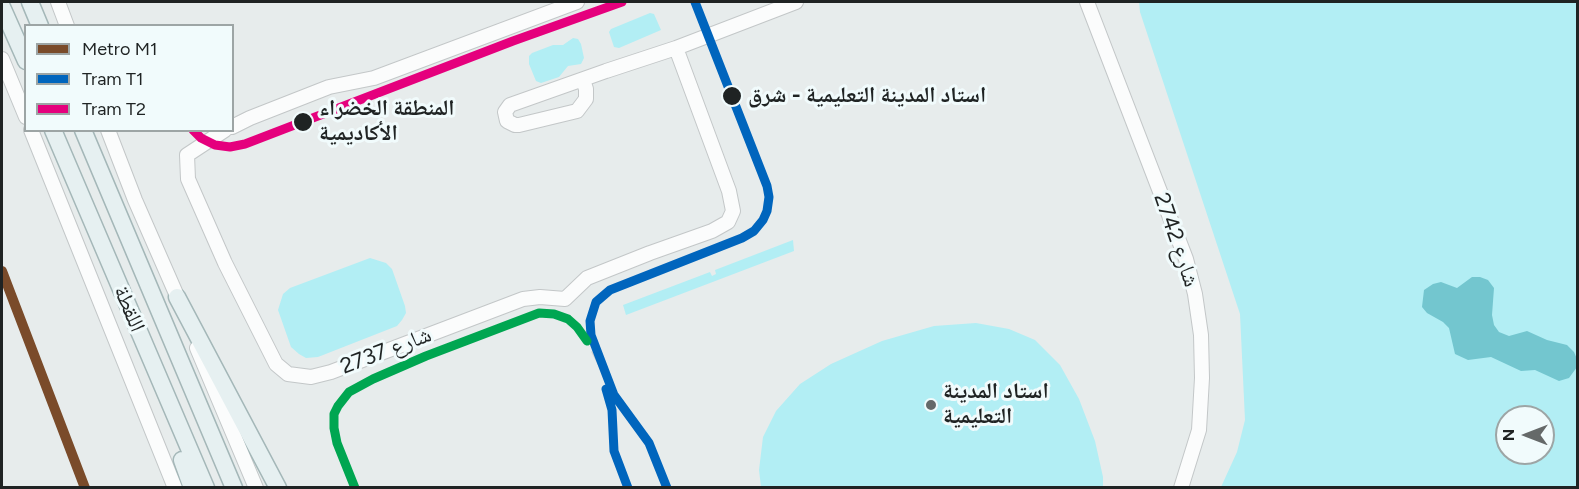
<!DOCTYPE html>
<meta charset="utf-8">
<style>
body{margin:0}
#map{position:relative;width:1579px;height:489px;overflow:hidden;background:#e7ecec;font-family:Figtree,sans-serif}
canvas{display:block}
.frame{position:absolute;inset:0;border:3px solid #1f2323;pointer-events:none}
.legend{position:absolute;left:24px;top:24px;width:210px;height:108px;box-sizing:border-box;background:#f1fbfc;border:2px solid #9da5a5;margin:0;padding:8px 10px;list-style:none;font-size:18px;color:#1f2323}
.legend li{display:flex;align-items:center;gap:12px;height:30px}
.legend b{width:30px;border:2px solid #9da5a5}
.north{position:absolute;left:1495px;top:405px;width:60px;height:60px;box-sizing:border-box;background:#f1fbfc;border:2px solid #9da5a5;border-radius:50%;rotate:270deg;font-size:16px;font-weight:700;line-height:24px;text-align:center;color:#1f2323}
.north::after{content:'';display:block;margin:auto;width:21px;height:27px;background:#656969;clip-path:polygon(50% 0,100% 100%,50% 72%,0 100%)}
</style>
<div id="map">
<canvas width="1579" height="489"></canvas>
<div class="frame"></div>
<ul class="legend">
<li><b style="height:8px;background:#7a4b2a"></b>Metro M1</li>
<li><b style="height:8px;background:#0065bd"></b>Tram T1</li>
<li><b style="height:8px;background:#e5007d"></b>Tram T2</li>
</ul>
<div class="north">N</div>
</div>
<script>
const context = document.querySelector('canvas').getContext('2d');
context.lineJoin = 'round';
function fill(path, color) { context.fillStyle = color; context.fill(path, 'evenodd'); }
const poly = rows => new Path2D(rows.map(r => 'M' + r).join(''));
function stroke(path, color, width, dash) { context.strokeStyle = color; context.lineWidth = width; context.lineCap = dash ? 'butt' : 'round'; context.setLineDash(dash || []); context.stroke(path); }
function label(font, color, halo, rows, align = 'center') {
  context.font = font + ' Figtree,"Noto Naskh Arabic",sans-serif'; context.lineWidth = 6; context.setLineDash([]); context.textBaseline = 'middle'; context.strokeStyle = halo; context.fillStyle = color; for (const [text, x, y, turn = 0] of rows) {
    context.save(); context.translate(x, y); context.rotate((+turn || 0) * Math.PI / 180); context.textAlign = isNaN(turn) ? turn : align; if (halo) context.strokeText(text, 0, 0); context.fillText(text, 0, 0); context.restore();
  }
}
fill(poly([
 [1139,2,1577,2,1577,487,1221,487,1237,452,1245,420,1240,314,1140,12],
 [1507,417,1543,417,1543,453,1507,453],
 [650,13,654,14,661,30,619,48,614,47,609,32,611,29],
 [573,38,578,39,581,44,584,58,581,64,568,66,559,77,541,83,536,81,529,64,529,56,532,53,553,45,563,45],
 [793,240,794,251,626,315,623,305,710,272,712,276,716,274,715,270],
 [370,258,386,263,392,269,405,306,406,313,402,320,397,326,318,357,306,358,299,354,291,347,278,310,283,294,290,288],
 [976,323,1009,329,1035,340,1060,365,1079,399,1095,441,1103,477,1103,487,761,487,759,470,763,437,776,411,800,384,831,364,882,341,934,326]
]), '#b2eef4');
fill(poly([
 [1472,277,1480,277,1488,280,1494,288,1492,315,1494,325,1499,332,1509,336,1527,331,1547,340,1567,345,1574,352,1577,359,1577,367,1569,378,1559,381,1535,370,1521,371,1491,357,1468,360,1455,354,1449,328,1443,322,1427,313,1422,307,1424,290,1433,284,1441,282,1457,288]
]), '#73c6cf');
const minor = poly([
 [58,2,67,26],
 [1087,2,1186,259,1195,294,1201,335,1202,378,1199,430,1181,488],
 [2,59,26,117],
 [583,80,586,89,586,99,577,111,519,125,515,125,507,121,505,112,510,105,606,71,676,48,796,2],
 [232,127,250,118,329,87,374,78,577,2],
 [31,130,175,488],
 [108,130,135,200,181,305],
 [225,130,187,155,188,179,225,263,276,364,288,374,311,377,331,372,523,299,540,297,565,299,587,278,650,253,712,231,728,222,733,211,729,191,676,48],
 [197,348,256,488]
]);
const major = poly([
 [30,2,40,26],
 [2,7,26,61],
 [53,130,206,488],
 [83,130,234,488],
 [177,297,278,488],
 [182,460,192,488]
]);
stroke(minor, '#c3c7c8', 16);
stroke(major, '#a4b7b8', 19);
stroke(minor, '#fbfcfc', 14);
stroke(major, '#e6f0f1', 16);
stroke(poly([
 [592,352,613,393],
 [355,488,337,443,334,428,334,414,338,406,349,392,373,379,426,356,539,313,554,314,568,319,577,327,587,341]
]), '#d1d2d2', 1.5);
stroke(poly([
 [606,389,612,410,614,451,628,488],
 [667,488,649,443,614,395,591,335,590,321,596,302,610,290,742,238,754,231,763,220,767,211,769,197,767,186,695,2]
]), '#0065bd', 9);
stroke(poly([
 [193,130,201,138,215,145,230,147,245,144,513,41,622,2]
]), '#e5007d', 9);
stroke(poly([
 [355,488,337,443,334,428,334,414,338,406,349,392,373,379,426,356,539,313,554,314,568,319,577,327,587,341]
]), '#00a651', 9);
stroke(poly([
 [2,271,85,488]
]), '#7a4b2a', 10);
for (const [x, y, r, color] of [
 [732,96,10,"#1f2323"],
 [303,122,10,"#1f2323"],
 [931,405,6,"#656969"]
]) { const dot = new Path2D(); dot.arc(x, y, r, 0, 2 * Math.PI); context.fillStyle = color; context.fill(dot); stroke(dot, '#f1fbfc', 2); }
label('bold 22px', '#1f2323', '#f1fbfc', [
 ["استاد المدينة التعليمية - شرق",748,96],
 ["المنطقة الخضراء",319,109],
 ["الأكاديمية",319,134]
], 'left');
label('22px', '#1f2323', '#f1fbfc', [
 ["شارع 2742",1176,240,71],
 ["اللقطة",129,309,67],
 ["شارع 2737",386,351,-21]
]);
label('bold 22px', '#1f2323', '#f1fbfc', [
 ["استاد المدينة",943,392],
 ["التعليمية",943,417]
], 'left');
</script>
